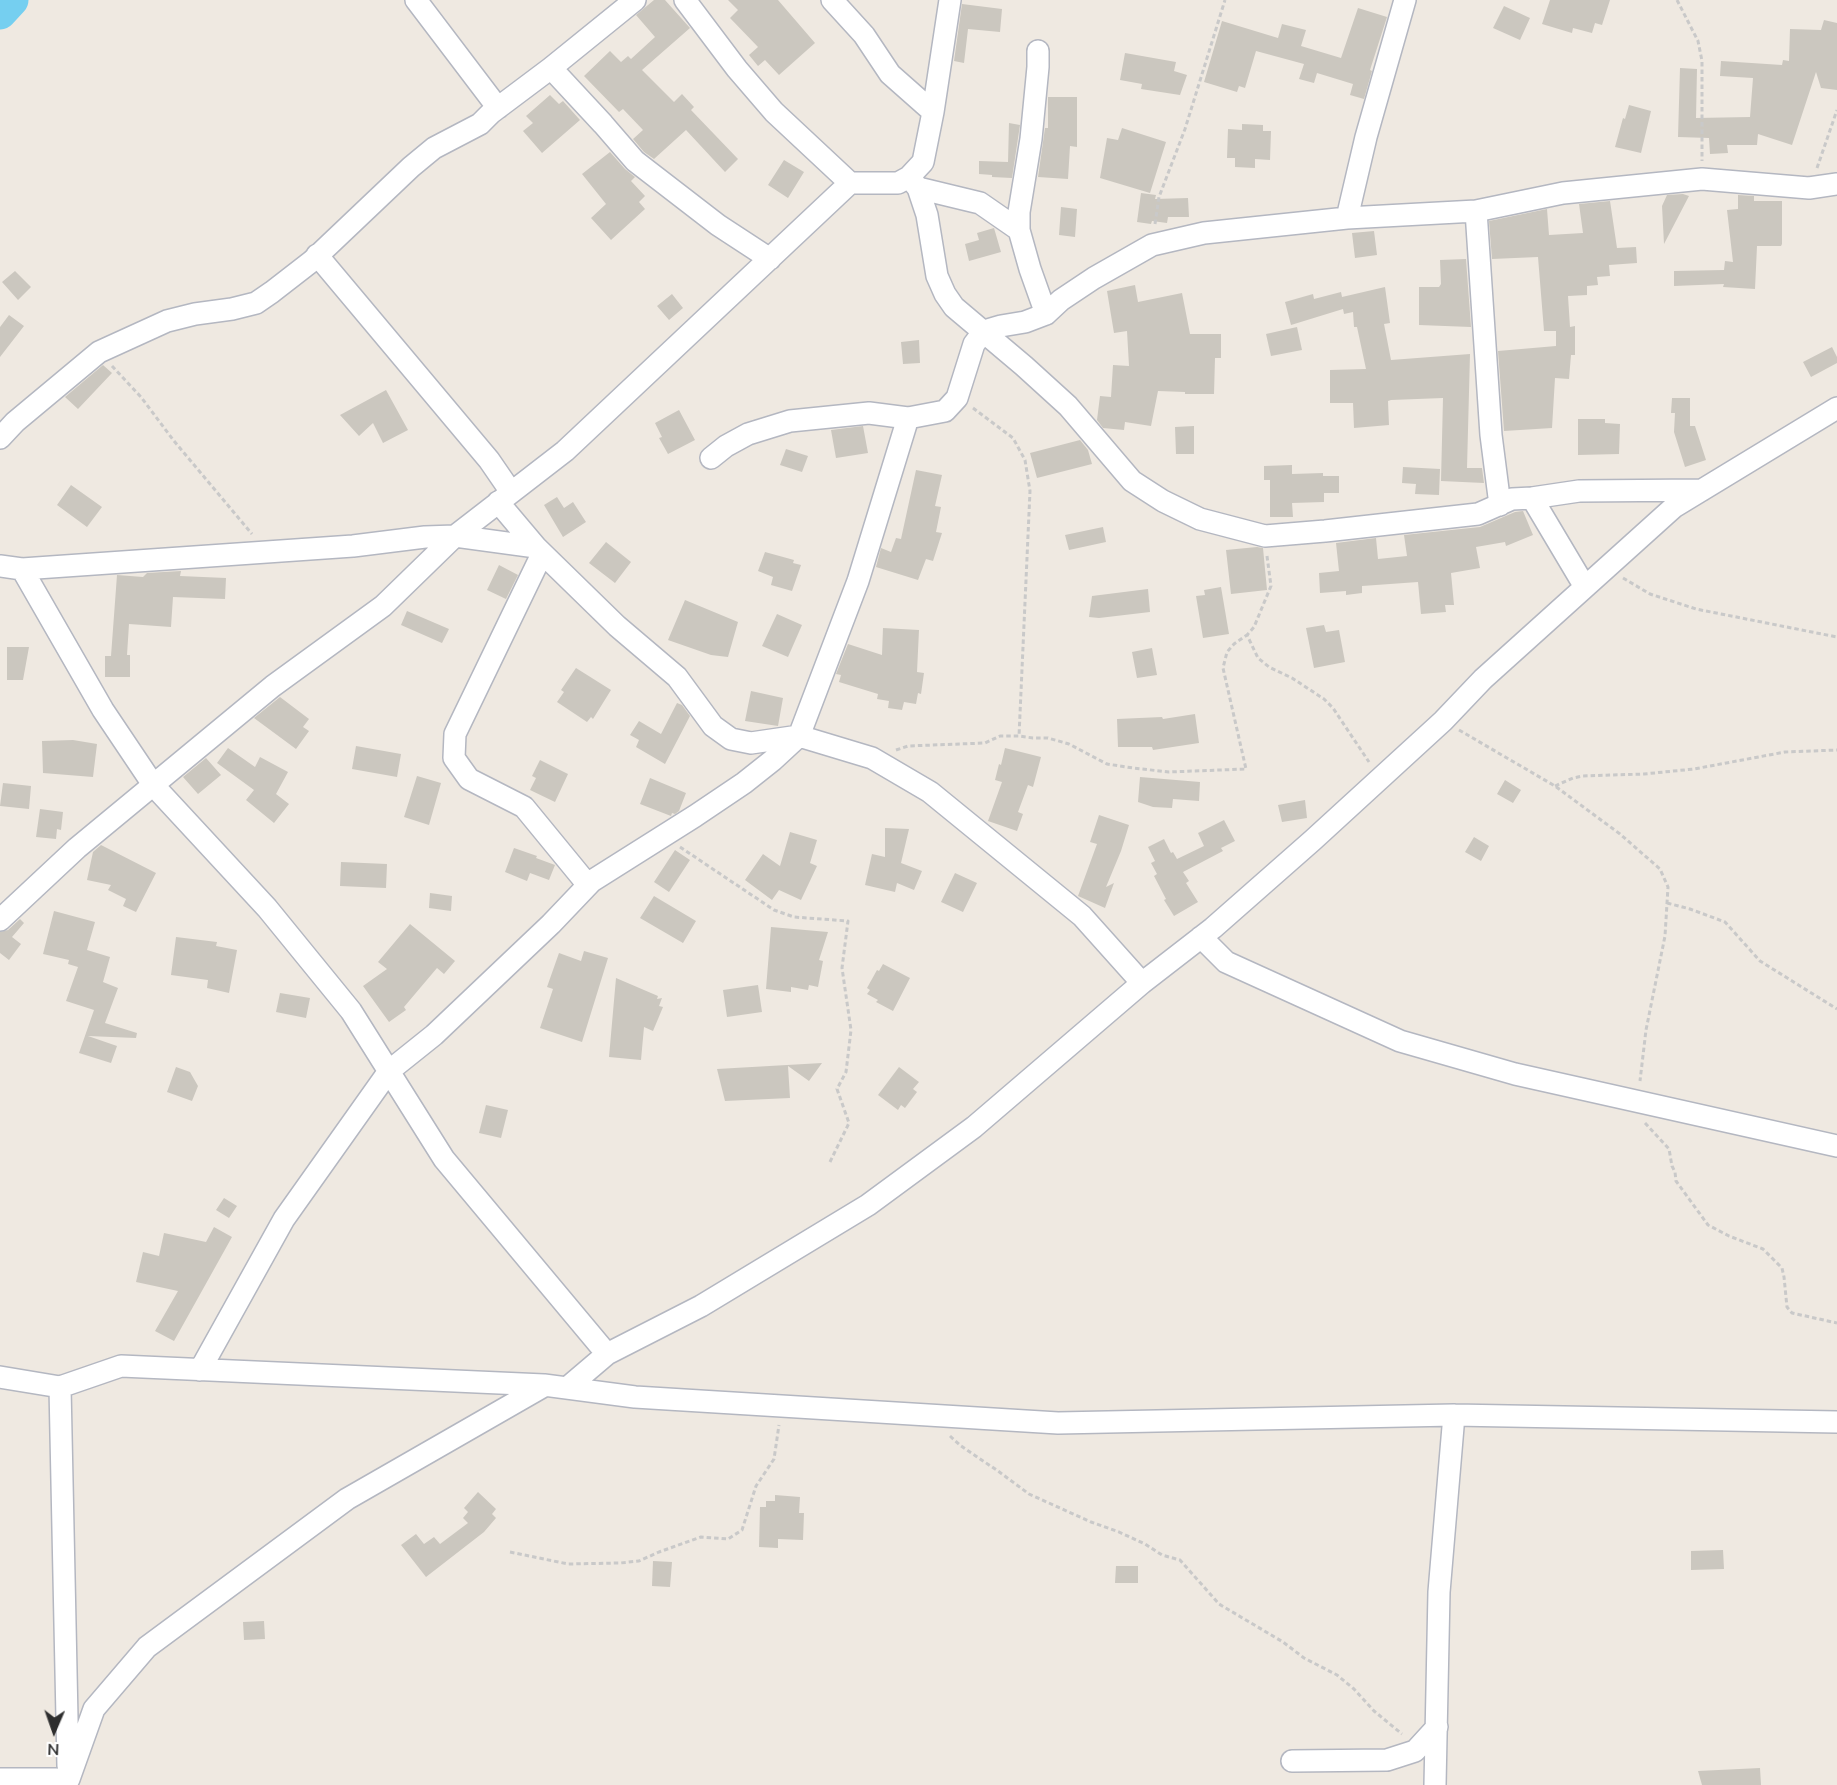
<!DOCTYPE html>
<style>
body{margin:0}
#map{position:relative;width:1837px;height:1785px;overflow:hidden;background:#efe9e1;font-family:"Nunito Sans",sans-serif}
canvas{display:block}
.north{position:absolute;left:24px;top:1701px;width:60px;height:60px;-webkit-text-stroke:4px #fff;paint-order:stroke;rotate:182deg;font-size:16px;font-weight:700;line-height:24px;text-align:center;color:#2e2e2e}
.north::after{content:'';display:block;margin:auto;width:21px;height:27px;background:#2e2e2e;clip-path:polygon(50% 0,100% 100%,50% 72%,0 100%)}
</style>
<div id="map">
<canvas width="1837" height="1785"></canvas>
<div class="north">N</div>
</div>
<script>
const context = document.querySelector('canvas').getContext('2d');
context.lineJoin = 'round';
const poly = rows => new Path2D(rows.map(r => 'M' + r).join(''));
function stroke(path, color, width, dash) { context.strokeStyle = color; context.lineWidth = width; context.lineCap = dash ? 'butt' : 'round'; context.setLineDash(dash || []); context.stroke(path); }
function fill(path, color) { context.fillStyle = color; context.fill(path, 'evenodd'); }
stroke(poly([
 [0,13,12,0]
]), '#75cff0', 33);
fill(poly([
 [654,0,665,0,690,28,642,70,674,102,682,94,694,107,691,110,738,159,725,172,686,130,654,159,644,152,633,139,643,130,623,109,619,112,584,76,610,51,621,62,628,56,631,59,655,37,636,15],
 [728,0,778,0,815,43,779,75,765,60,758,66,749,55,758,47,730,18,738,10],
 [1550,0,1610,0,1602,25,1595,23,1592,33,1573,28,1572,33,1542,24],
 [962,4,1002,9,1000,32,968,29,964,63,954,61],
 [1504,6,1530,18,1520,40,1493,28],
 [1358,8,1387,17,1370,70,1372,71,1364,99,1350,95,1353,84,1317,73,1314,83,1299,79,1304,64,1256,51,1245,88,1239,86,1237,92,1204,82,1222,21,1278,38,1282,24,1306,30,1301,46,1341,58],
 [1824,20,1837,23,1837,90,1821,88,1816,72,1792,145,1758,134,1757,145,1727,145,1728,153,1710,154,1709,138,1678,137,1680,68,1697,69,1696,118,1750,117,1753,78,1720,76,1721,61,1782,65,1783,60,1789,61,1790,29,1821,30],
 [1125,53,1176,62,1174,71,1187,75,1180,95,1141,89,1142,84,1120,80],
 [550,95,559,104,563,101,580,120,542,153,523,131,533,123,526,116],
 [1048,97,1077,97,1077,147,1070,146,1068,179,1038,177,1045,128,1048,128],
 [1629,105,1651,111,1641,153,1615,147,1623,118,1625,119],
 [1009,123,1020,125,1012,178,992,177,992,175,979,174,979,161,1008,162],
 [1242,124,1263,125,1263,131,1271,131,1270,160,1255,159,1255,168,1235,167,1235,158,1227,158,1228,129,1242,130],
 [1122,128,1166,142,1150,193,1100,178,1107,138,1118,140],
 [610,152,625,169,635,177,631,181,645,196,639,202,645,209,611,240,591,218,606,204,582,174],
 [784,160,804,172,788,198,768,185],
 [1141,193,1156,195,1155,199,1188,198,1189,217,1168,217,1167,223,1152,221,1151,224,1137,222],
 [1683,194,1689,196,1664,244,1662,206,1667,195],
 [1738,195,1754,196,1754,201,1782,201,1782,244,1781,246,1757,246,1755,289,1723,287,1724,284,1674,286,1674,271,1724,270,1725,261,1733,262,1727,210,1738,209],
 [1610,201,1617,248,1636,247,1637,263,1609,265,1610,276,1597,277,1598,285,1587,286,1587,295,1568,296,1570,327,1575,326,1575,355,1571,355,1569,379,1555,378,1552,428,1504,431,1498,351,1556,346,1556,331,1544,331,1538,257,1492,259,1489,221,1547,209,1549,235,1583,233,1579,204],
 [1061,207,1077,209,1075,237,1059,235],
 [994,228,1001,252,969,261,965,244,979,240,977,233],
 [1374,231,1377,255,1355,258,1352,233],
 [1466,259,1471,327,1419,325,1419,287,1439,287,1441,284,1440,260],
 [15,271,31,287,18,300,2,282],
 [1135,285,1138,302,1182,293,1190,334,1221,334,1221,358,1215,358,1214,394,1185,394,1185,392,1158,391,1151,426,1125,422,1124,430,1103,428,1097,420,1100,396,1111,397,1113,365,1129,366,1127,331,1114,333,1107,291],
 [1385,287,1390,323,1384,324,1391,360,1470,354,1467,468,1482,468,1484,483,1441,481,1443,398,1391,400,1388,401,1389,425,1354,428,1353,403,1330,403,1330,370,1366,369,1357,327,1354,327,1353,312,1344,314,1343,309,1291,325,1285,302,1313,294,1314,299,1341,292,1342,297],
 [672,294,683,308,669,320,657,306],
 [9,315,24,326,0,357,0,327],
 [1297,327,1302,350,1271,356,1266,334],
 [919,340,920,363,903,364,901,342],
 [1832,347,1837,357,1837,363,1811,377,1803,362],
 [103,365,112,373,78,409,65,397],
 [386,390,408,430,383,443,373,423,359,436,340,415],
 [1672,398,1690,398,1690,426,1695,426,1706,460,1685,467,1674,432,1675,413,1671,413],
 [679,410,695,440,668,454,659,438,662,437,655,423],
 [1578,419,1605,419,1605,423,1620,424,1619,454,1578,455],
 [863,426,868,453,836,458,831,430],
 [1194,426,1194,454,1176,454,1175,427],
 [1080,440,1088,450,1092,464,1037,478,1030,453],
 [786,449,808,456,802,472,780,465],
 [1292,465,1292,474,1323,473,1323,476,1339,476,1339,493,1324,493,1324,502,1292,503,1293,517,1270,517,1270,480,1264,480,1264,466],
 [1403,467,1440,469,1439,495,1415,494,1416,484,1402,483],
 [916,470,942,475,935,506,941,507,936,532,942,533,933,561,926,559,918,580,876,567,881,548,891,552,896,538,901,539],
 [71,485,102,507,87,527,57,505],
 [557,497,564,508,573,502,586,522,563,537,544,505],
 [1523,511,1533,535,1506,546,1505,542,1476,547,1480,568,1451,573,1454,605,1445,605,1446,612,1421,614,1418,582,1362,586,1362,593,1346,595,1346,591,1320,593,1319,573,1339,571,1336,543,1376,538,1378,559,1407,556,1404,535,1480,527,1515,512],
 [1103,527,1106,542,1069,550,1065,535],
 [606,542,631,562,615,583,589,563],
 [1257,547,1263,548,1267,590,1231,594,1226,550],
 [765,552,794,560,793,563,801,565,792,591,771,585,773,577,758,571],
 [499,565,518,575,506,599,487,590],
 [181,571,180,576,226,578,225,599,173,597,171,627,129,624,127,655,130,655,130,677,105,677,105,656,111,656,117,575,143,577,147,573],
 [1221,587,1229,634,1203,638,1196,596,1205,595,1204,590],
 [1148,589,1150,612,1099,618,1089,617,1092,596],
 [685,600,738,622,728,657,711,655,668,640],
 [407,611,449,629,442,643,401,625],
 [777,614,802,625,788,657,762,646],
 [1324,625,1326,632,1339,630,1345,662,1314,668,1306,628],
 [883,628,919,630,917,672,924,673,921,694,918,693,916,704,904,702,902,710,888,708,889,701,877,699,878,694,839,682,841,675,836,674,848,644,882,655],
 [7,647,29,647,23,680,7,680],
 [1152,648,1157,675,1137,678,1132,652],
 [576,668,611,690,593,719,591,717,587,722,557,702,564,692,561,690],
 [751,691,783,698,778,726,745,721],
 [280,697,309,719,303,727,309,731,296,749,254,718],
 [677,703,682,705,690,716,665,764,636,747,639,740,630,735,639,721,661,734],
 [1195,714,1199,743,1153,750,1152,747,1118,747,1117,719,1162,717,1163,719],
 [73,740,97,744,93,777,43,773,42,741],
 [356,746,401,754,397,777,352,769],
 [228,748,255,767,260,757,288,772,276,794,289,804,274,823,246,800,254,790,217,763],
 [1005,748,1041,757,1033,787,1028,785,1018,812,1023,814,1017,831,988,821,1002,782,995,780,999,764,1001,765],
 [206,758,221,775,198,794,183,777],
 [540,760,568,774,555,802,530,790,536,778,532,776],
 [417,776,441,783,429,825,404,817],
 [1140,777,1200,782,1199,801,1173,799,1172,808,1153,807,1138,802],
 [650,778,686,793,679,811,675,814,672,813,671,816,640,804],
 [1505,780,1521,790,1513,803,1497,794],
 [3,783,31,786,29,809,0,806],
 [1305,800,1307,818,1282,822,1278,805],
 [40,809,63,812,61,830,57,829,56,839,36,837],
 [1099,815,1129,825,1121,851,1106,887,1114,883,1105,908,1078,896,1097,844,1090,842],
 [1224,820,1235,841,1221,848,1223,851,1183,872,1189,881,1186,883,1198,902,1174,916,1164,900,1166,899,1154,876,1157,874,1151,863,1155,861,1148,847,1164,839,1171,853,1173,852,1177,859,1204,846,1198,833],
 [885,828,909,829,901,863,922,871,914,890,897,883,895,892,865,885,872,854,885,857],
 [790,832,817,840,810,863,817,866,801,900,779,890,772,900,745,880,763,854,780,866],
 [1474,837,1489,846,1481,861,1465,852],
 [101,845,156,873,136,912,123,906,126,899,108,890,111,885,87,880,93,852],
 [514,848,537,856,536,858,555,865,549,880,530,873,527,881,505,872],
 [675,850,690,860,669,892,654,882],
 [341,862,387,864,386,888,340,886],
 [955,873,977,883,963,912,941,902],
 [430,893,452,896,451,911,429,908],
 [654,896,696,921,683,943,640,918],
 [54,911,95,922,87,950,110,957,103,982,118,988,105,1023,137,1033,136,1038,88,1036,117,1046,111,1063,79,1053,94,1010,66,1001,78,967,68,964,69,960,43,954],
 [20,919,24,923,12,937,21,944,9,960,0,953,0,932,8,930],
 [410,924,455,961,444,974,437,968,404,1007,406,1010,389,1022,363,986,387,969,378,962],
 [771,927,828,932,819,960,823,961,818,987,809,985,808,990,791,987,791,992,766,989],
 [176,937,217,942,216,946,237,950,229,993,207,988,208,980,171,975],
 [584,951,608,958,582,1042,540,1028,553,989,547,987,559,953,581,961],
 [883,964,910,978,893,1011,876,1002,878,1000,867,994,870,990,867,988,877,970,879,971],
 [616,978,658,996,657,999,662,998,659,1006,663,1007,653,1031,644,1027,641,1060,609,1057],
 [758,985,762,1012,727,1017,723,990],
 [280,993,310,998,306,1018,276,1012],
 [822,1063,809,1081,788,1066,790,1098,725,1101,717,1069],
 [176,1067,190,1072,198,1086,192,1101,167,1092],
 [899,1067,919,1082,913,1089,917,1092,905,1108,901,1105,898,1110,878,1095],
 [486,1105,508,1110,501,1138,479,1133],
 [224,1198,237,1206,229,1218,216,1210],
 [214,1227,232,1237,174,1341,155,1331,178,1291,136,1282,143,1252,159,1256,164,1233,206,1242],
 [478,1492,496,1509,492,1514,496,1518,484,1532,426,1577,401,1545,416,1534,424,1544,434,1537,440,1544,468,1523,463,1518,468,1512,464,1508],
 [775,1495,800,1497,799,1513,804,1513,803,1540,778,1539,778,1548,759,1547,760,1507,766,1507,766,1501,775,1501],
 [1723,1550,1724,1569,1691,1570,1691,1551],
 [653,1561,672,1562,670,1587,652,1586],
 [1116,1566,1138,1566,1138,1583,1115,1583],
 [264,1621,265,1639,244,1640,243,1622],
 [1760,1768,1761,1785,1702,1785,1698,1771]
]), '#cbc7bf');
const street = poly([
 [416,0,498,108],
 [685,0,737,69,774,112,850,183],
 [832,0,864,35,890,74,933,112],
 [1038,51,1038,67,1031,139,1019,212,1019,230,1030,269,1046,314],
 [551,68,603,124,635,161,718,225,770,259],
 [909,177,918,188,927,215,937,276,945,294,954,307,1024,366,1068,406,1132,481,1163,501,1200,519,1265,536,1325,531,1478,514,1512,499,1532,498,1579,491,1702,490],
 [918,188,980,203,1019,230],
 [1476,211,1491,435,1500,505],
 [1347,218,1366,137,1405,0],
 [317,255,489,460,511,492],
 [0,438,15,422,99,352,167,321,195,314,232,309,256,303,272,292,312,261,411,167,434,148,480,124,491,113,551,68,635,0],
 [711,458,726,446,748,434,790,421,869,413,908,418,945,411,957,398,974,344,984,331,1001,326,1025,322,1046,314,1061,300,1094,278,1152,245,1204,233,1347,218,1476,211,1563,193,1702,179,1809,188,1837,184],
 [1532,498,1585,587],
 [498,502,536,547],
 [542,554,455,734,454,758,469,779,524,807,588,885],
 [0,566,22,569,353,546,425,537,455,536,536,547,617,626,677,677,713,726,731,739,751,743,799,736,872,758,930,792,1082,916,1142,983],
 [22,569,103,710,154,786,267,908,351,1011,444,1159,607,1354],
 [0,920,77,848,273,686,383,606,455,536,565,451,850,183,898,183,909,177,923,162,933,112,950,0],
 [1201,937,1226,962,1400,1041,1515,1074,1837,1146],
 [200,1370,284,1219,389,1071,434,1035,551,924,592,881,695,816,744,783,773,760,799,736,858,581,908,418],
 [0,1377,60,1387,121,1366,544,1385,635,1397,1058,1423,1454,1415,1837,1422],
 [60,1387,68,1766],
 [567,1388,607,1354,701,1306,868,1205,974,1127,1142,983,1213,928,1313,840,1443,721,1483,679,1674,507,1837,408],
 [1292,1761,1387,1760,1415,1751,1437,1727],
 [0,1779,56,1779,59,1785],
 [69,1779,94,1709,147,1647,347,1499,544,1386],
 [1435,1785,1439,1592,1454,1415]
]);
stroke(street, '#b4b7c1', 24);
stroke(poly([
 [1677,0,1698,41,1702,61,1702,161],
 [1817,168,1837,110],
 [1155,224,1159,197,1185,129,1225,0],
 [112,366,141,397,174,441,252,534],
 [973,408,1013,438,1025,460,1030,491,1019,736],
 [1267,556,1271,586,1254,627,1247,635,1258,658,1269,667,1292,678,1324,699,1333,708,1369,762],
 [1623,578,1650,594,1696,609,1837,637],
 [1459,730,1555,786,1620,834,1660,869,1668,887,1665,936,1646,1030,1640,1081],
 [896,750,908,746,985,743,1000,736,1019,736,1033,738,1048,738,1069,744,1107,764,1133,768,1169,772,1246,769,1223,668,1227,652,1234,644,1247,635],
 [1555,786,1573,778,1583,776,1644,774,1694,769,1785,752,1837,750],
 [680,847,774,910,794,917,848,921,842,968,851,1030,846,1072,837,1089,849,1123,829,1164],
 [1667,903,1690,909,1725,922,1760,961,1837,1009],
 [1645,1123,1669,1149,1672,1166,1675,1172,1676,1181,1708,1225,1729,1236,1763,1249,1782,1268,1784,1277,1787,1307,1792,1313,1837,1323],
 [950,1436,961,1446,998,1471,1029,1494,1091,1522,1119,1532,1145,1544,1162,1555,1180,1560,1219,1604,1283,1642,1304,1658,1337,1675,1354,1689,1374,1711,1402,1734],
 [510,1552,568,1564,620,1563,639,1561,659,1552,701,1537,728,1539,742,1530,756,1486,774,1459,779,1425]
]), '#c9c9c9', 3, [4.5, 3]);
stroke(street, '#fff', 21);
</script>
